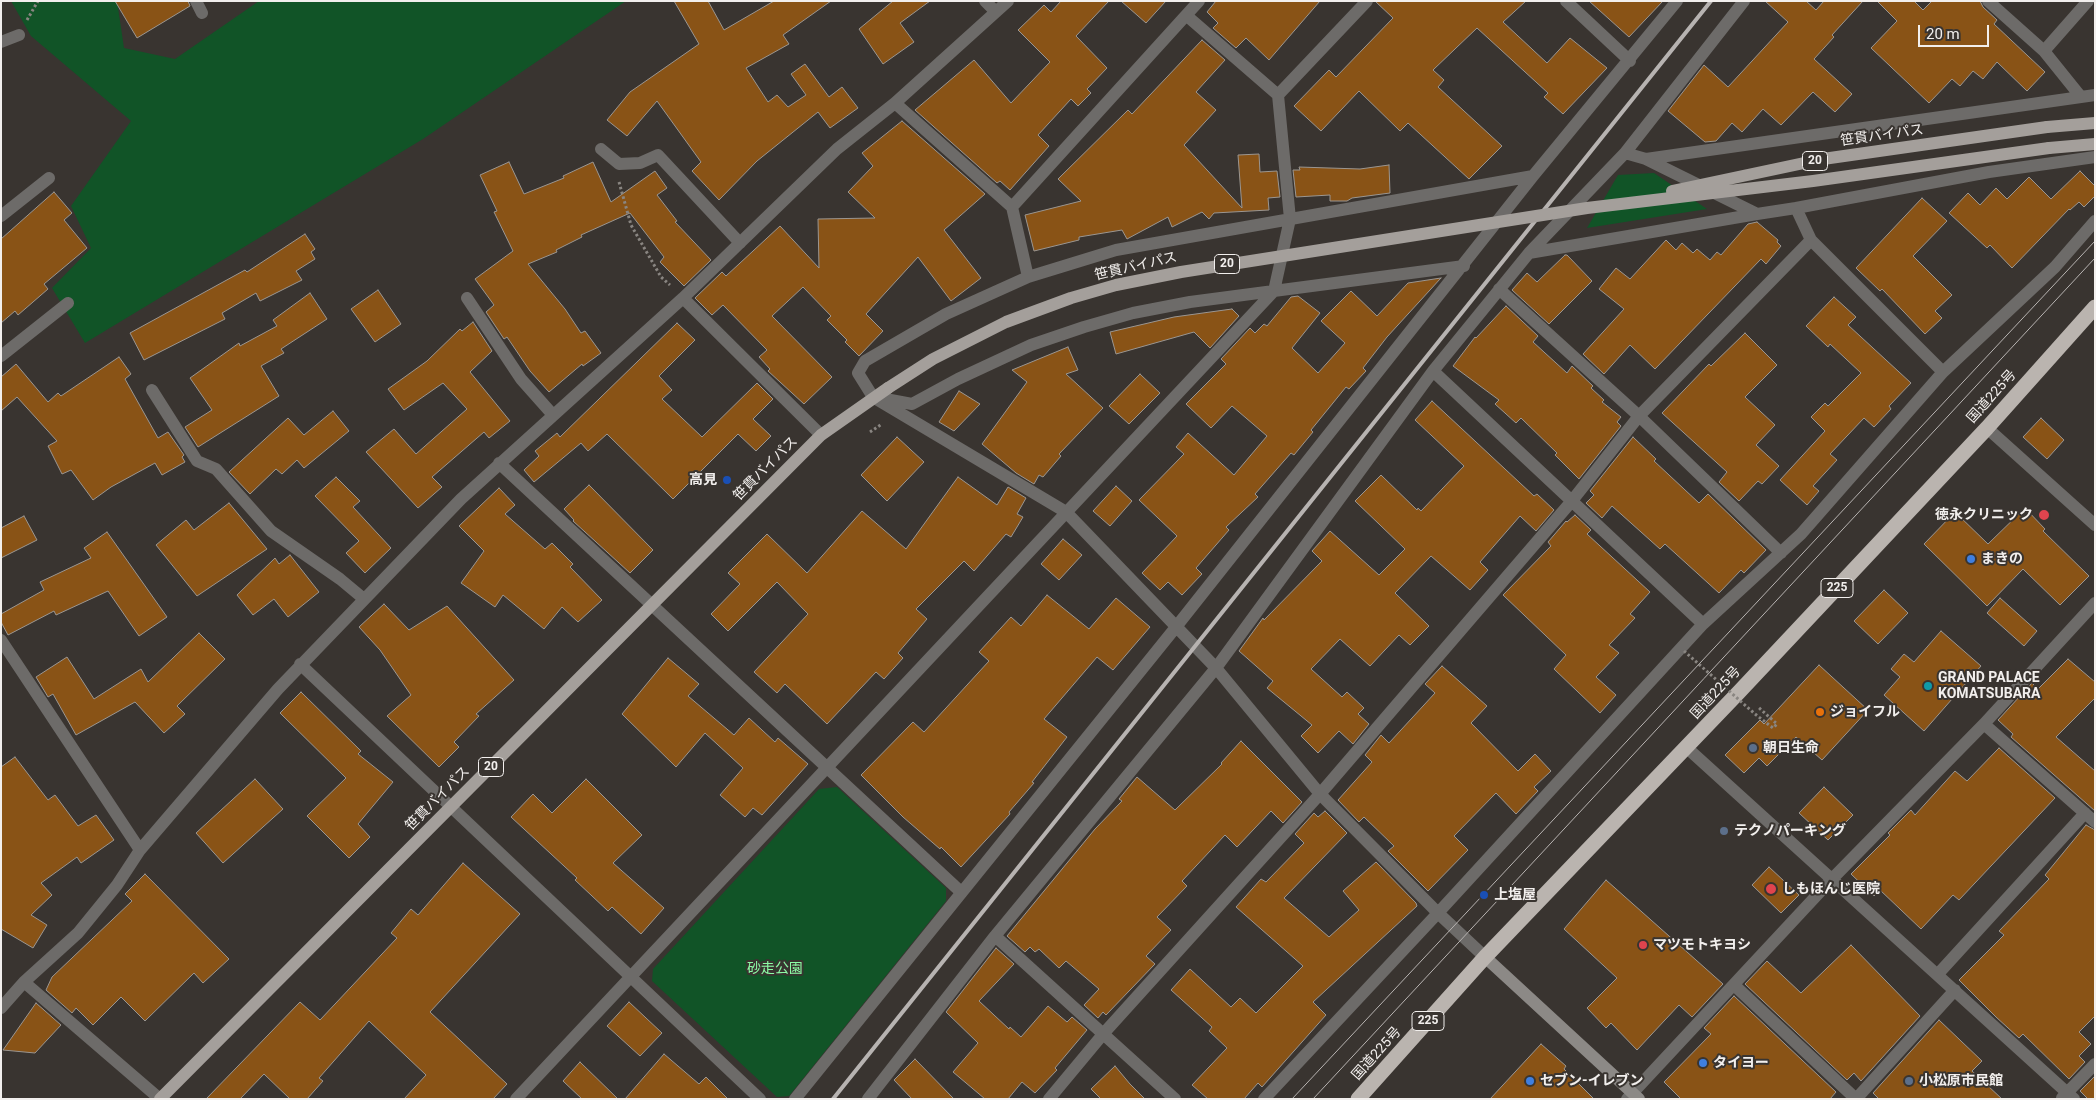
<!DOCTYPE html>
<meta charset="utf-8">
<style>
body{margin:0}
#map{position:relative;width:2096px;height:1100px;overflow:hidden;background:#393430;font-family:Roboto,sans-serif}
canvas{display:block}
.frame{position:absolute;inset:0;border:2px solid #f2efed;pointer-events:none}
.scale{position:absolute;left:1918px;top:25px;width:71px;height:22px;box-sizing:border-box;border:2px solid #f2efed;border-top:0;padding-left:6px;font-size:15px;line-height:18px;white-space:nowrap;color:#f2efed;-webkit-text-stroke:4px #393430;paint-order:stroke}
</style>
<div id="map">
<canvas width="2096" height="1100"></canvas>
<div class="frame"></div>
<div class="scale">20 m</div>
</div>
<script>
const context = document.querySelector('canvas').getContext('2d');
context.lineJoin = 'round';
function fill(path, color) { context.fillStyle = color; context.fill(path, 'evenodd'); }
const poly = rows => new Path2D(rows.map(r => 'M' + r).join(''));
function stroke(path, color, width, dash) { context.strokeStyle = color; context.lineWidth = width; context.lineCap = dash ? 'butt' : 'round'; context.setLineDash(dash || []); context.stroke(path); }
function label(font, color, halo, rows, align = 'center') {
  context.font = font + ' Roboto,"Noto Sans JP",sans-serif'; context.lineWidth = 4; context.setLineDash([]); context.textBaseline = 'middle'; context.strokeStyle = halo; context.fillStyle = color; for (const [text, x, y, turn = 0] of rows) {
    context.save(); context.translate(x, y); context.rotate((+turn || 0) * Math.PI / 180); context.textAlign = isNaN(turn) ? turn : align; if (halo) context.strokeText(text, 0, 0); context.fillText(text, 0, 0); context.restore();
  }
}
fill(poly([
 [11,1,117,1,124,48,175,59,259,1,626,1,423,139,85,343,52,288,91,248,71,206,131,121,31,36],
 [1654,173,1707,209,1587,228,1618,175],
 [837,787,946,888,946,901,789,1096,777,1097,652,981,653,969,819,789]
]), '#115427');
const building = poly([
 [115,1,188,1,190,6,137,38,115,1],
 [674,1,708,1,724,30,774,1,831,1,783,35,789,44,746,68,768,102,777,95,788,107,806,95,791,74,805,64,829,97,842,87,858,108,830,128,818,112,757,161,719,200,692,171,701,162,657,101,627,136,607,120,630,92,699,44,674,1],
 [893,1,930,1,900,23,914,42,883,64,859,29,893,1],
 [1061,1,1109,1,1076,36,1107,68,1087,89,1091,93,1078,106,1071,99,1038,135,1049,146,1010,190,1000,181,997,183,915,110,974,60,1011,103,1050,62,1018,30,1044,5,1051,12,1061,1],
 [1121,1,1166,1,1146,23,1121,1],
 [1216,1,1320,1,1269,60,1246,38,1236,48,1213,28,1218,23,1207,12,1216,1],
 [1375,1,1526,1,1503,22,1547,63,1570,38,1607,68,1563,114,1544,97,1548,93,1477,28,1433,70,1444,80,1438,87,1502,146,1469,179,1408,123,1400,131,1359,91,1321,131,1294,106,1329,70,1336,77,1393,18,1375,1],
 [1589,1,1663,1,1629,37,1589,1],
 [1765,1,1806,1,1816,10,1824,1,1863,1,1832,35,1834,37,1814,59,1852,94,1835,112,1813,92,1781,125,1763,109,1742,132,1732,123,1716,141,1705,142,1668,111,1704,65,1728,87,1788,22,1765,1],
 [1877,1,1914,1,1923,10,1932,1,1980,1,1983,7,1997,20,1994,24,2045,72,2027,91,1997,62,1983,79,1973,71,1960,86,1952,79,1929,103,1871,48,1897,21,1877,1],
 [1202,40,1225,60,1196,92,1216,110,1184,145,1242,208,1238,155,1259,154,1260,172,1277,171,1280,197,1268,198,1269,210,1214,213,1209,219,1202,212,1172,227,1168,217,1127,239,1122,230,1079,237,1079,240,1034,251,1025,215,1081,201,1058,179,1128,110,1132,114,1202,40],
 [902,121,985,194,944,230,981,278,951,301,918,257,866,314,883,331,859,356,845,342,847,340,827,320,831,316,803,287,772,316,832,377,804,404,768,371,770,369,759,357,767,350,723,305,712,315,695,298,722,272,726,276,780,226,819,268,818,219,875,218,848,192,873,166,862,153,902,121],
 [509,162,524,194,564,178,563,176,593,162,611,202,655,171,667,188,657,195,677,221,675,222,711,260,684,286,660,262,664,257,630,213,581,235,582,237,556,250,557,252,528,264,565,309,581,333,585,331,601,353,583,366,582,364,549,392,530,371,507,337,504,339,486,312,494,305,475,279,513,251,494,212,497,211,480,175,509,162],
 [1389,165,1390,193,1352,198,1347,201,1330,201,1330,195,1296,197,1293,170,1300,170,1299,167,1360,169,1389,165],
 [2080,171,2095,186,2095,196,2084,207,2079,202,2070,210,2069,209,2012,268,1990,245,1987,248,1949,213,1968,193,1980,205,1996,188,2007,199,2029,177,2051,199,2080,171],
 [54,192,72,213,64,220,87,248,44,284,48,289,18,315,15,311,1,323,1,239,54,192],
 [1922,198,1947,221,1913,256,1952,295,1935,311,1942,318,1925,334,1882,289,1880,291,1856,268,1922,198],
 [1757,222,1778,240,1777,242,1781,246,1766,264,1761,259,1655,369,1630,345,1604,374,1583,354,1624,309,1599,289,1616,268,1630,279,1666,240,1676,250,1682,243,1693,253,1697,249,1710,260,1717,252,1721,255,1748,224,1757,222],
 [305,234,315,249,311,252,315,259,296,271,302,280,260,301,256,293,222,313,225,319,144,360,130,333,245,270,247,272,305,234],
 [1565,255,1567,255,1592,281,1549,324,1512,290,1527,273,1537,282,1565,255],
 [1441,278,1387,337,1363,368,1366,371,1349,389,1346,387,1311,430,1313,432,1294,455,1291,453,1255,494,1258,497,1226,527,1229,530,1196,568,1202,574,1182,595,1168,582,1160,590,1142,573,1177,536,1139,500,1184,454,1176,447,1188,433,1234,475,1267,436,1232,406,1211,428,1186,404,1226,364,1221,359,1250,328,1255,333,1264,324,1267,326,1291,297,1298,296,1320,313,1292,348,1318,373,1345,343,1321,321,1351,291,1377,316,1408,283,1441,278],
 [378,290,401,324,375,342,351,309,378,290],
 [310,293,327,319,281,349,284,353,261,366,279,396,198,447,185,427,212,410,190,378,239,343,240,346,277,326,273,320,310,293],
 [1834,297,1856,317,1848,325,1911,383,1889,406,1891,409,1874,427,1864,418,1830,454,1837,460,1813,486,1819,491,1807,505,1780,480,1825,431,1811,417,1825,403,1828,406,1861,373,1830,344,1828,347,1806,326,1834,297],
 [1506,306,1538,336,1533,342,1567,373,1572,366,1593,386,1591,388,1604,400,1602,402,1621,417,1617,422,1621,426,1579,479,1555,455,1557,453,1521,418,1516,423,1495,404,1499,400,1453,366,1475,337,1476,338,1506,306],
 [1232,309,1239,316,1210,348,1194,332,1116,354,1110,332,1174,317,1232,309],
 [473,322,492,351,470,372,510,421,489,438,484,432,432,477,442,487,418,508,366,452,394,429,416,454,467,409,443,383,404,410,388,389,427,361,460,329,462,331,473,322],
 [677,323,695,340,659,376,672,390,662,399,702,437,757,383,773,399,753,419,771,436,756,451,738,434,673,499,607,434,588,451,581,443,534,482,524,470,539,456,535,451,557,433,560,437,677,323],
 [1745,333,1777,365,1745,397,1775,425,1756,445,1779,466,1762,484,1758,481,1739,501,1719,482,1727,472,1662,413,1709,364,1711,366,1745,333],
 [1068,347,1078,370,1066,374,1103,408,1059,454,1061,456,1043,477,1039,475,1034,484,1016,473,982,444,1027,382,1012,370,1068,347],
 [119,357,131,374,125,379,158,438,168,432,184,455,182,457,185,462,162,475,155,463,111,487,93,500,71,470,62,474,48,446,57,441,17,397,1,411,1,377,16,364,48,402,58,393,61,396,119,357],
 [1140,374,1160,393,1129,424,1109,406,1140,374],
 [959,391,980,404,954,431,939,422,959,391],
 [1432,401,1534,496,1537,494,1554,510,1536,531,1520,516,1480,562,1488,570,1470,590,1431,556,1395,593,1429,626,1410,645,1399,635,1370,666,1340,639,1311,669,1342,697,1347,692,1364,708,1358,714,1369,724,1353,744,1339,731,1318,753,1301,736,1312,725,1267,688,1273,681,1239,651,1263,618,1264,620,1322,561,1312,551,1330,531,1379,575,1405,549,1355,501,1381,475,1417,510,1418,508,1421,511,1464,466,1415,420,1432,401],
 [333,411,349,431,304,468,297,460,282,474,276,469,250,494,229,472,288,418,304,435,333,411],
 [2041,418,2064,440,2047,459,2023,437,2041,418],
 [897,437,924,462,887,501,861,475,897,437],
 [1633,437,1656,459,1654,461,1699,503,1708,494,1766,550,1744,573,1741,570,1719,593,1665,544,1660,549,1612,506,1602,518,1586,503,1594,495,1590,491,1633,437],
 [336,477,360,501,353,507,391,548,365,573,346,553,359,541,315,496,336,477],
 [958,477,997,505,1008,487,1026,498,1017,514,1023,517,1011,537,1006,534,974,571,964,561,916,609,927,619,898,653,903,658,884,679,876,672,827,724,785,684,777,693,754,672,808,614,777,582,728,631,711,614,740,584,728,573,767,534,807,573,862,511,906,549,958,477],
 [589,485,653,550,630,573,573,521,574,520,564,509,589,485],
 [1116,486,1132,501,1110,526,1093,511,1116,486],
 [499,488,515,505,505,514,545,549,552,543,573,564,570,567,602,600,578,622,562,607,544,629,503,595,495,607,461,583,484,551,459,526,499,488],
 [229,503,267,549,197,596,156,545,186,520,194,530,229,503],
 [2025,508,2045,529,2043,531,2089,576,2060,605,2023,569,1987,606,1924,544,1955,512,1988,544,2025,508],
 [1575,515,1591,530,1587,534,1650,592,1630,614,1635,618,1609,645,1619,653,1596,677,1616,695,1600,713,1554,669,1566,655,1503,595,1551,546,1548,542,1566,521,1567,522,1575,515],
 [24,516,37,540,1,558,1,528,24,516],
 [107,532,167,617,139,636,108,591,56,615,54,611,8,635,1,622,1,614,44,590,40,582,91,558,84,548,107,532],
 [1063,539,1082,555,1059,580,1041,564,1063,539],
 [290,555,319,592,288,617,274,599,253,615,237,595,275,558,279,564,290,555],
 [1884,590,1908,613,1878,644,1854,621,1884,590],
 [1047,595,1089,629,1116,598,1150,627,1113,670,1097,657,1044,719,1067,737,1032,782,1034,783,1009,812,1010,814,961,867,941,847,940,849,903,817,861,775,913,722,924,732,989,661,979,652,1011,617,1021,626,1047,595],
 [2000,598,2037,631,2024,646,1987,613,2000,598],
 [384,604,409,630,447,606,514,680,476,714,479,716,454,742,459,747,439,767,387,716,411,695,380,650,359,627,384,604],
 [1941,631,1981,666,1924,731,1884,695,1900,677,1891,669,1904,654,1914,662,1941,631],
 [199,633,225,659,177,706,185,714,164,733,135,702,76,735,53,694,48,697,36,677,67,657,94,699,141,669,148,682,199,633],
 [668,658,699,684,688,696,734,735,749,718,775,742,778,738,808,764,762,815,753,808,745,817,720,795,743,768,705,733,676,767,622,714,668,658],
 [2068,659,2095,682,2095,698,2056,737,2095,771,2095,811,2011,737,2013,734,1998,720,2032,683,2038,689,2068,659],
 [1819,665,1868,710,1822,760,1796,737,1767,766,1759,758,1744,773,1725,755,1760,720,1764,724,1819,665],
 [1442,666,1487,706,1471,723,1518,771,1535,754,1551,771,1534,787,1538,791,1516,814,1496,793,1454,836,1468,850,1428,891,1388,851,1394,846,1364,817,1359,822,1338,800,1372,762,1365,755,1381,735,1389,743,1435,693,1425,684,1442,666],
 [301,692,361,751,358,754,393,782,358,824,370,837,349,858,307,816,346,778,280,713,301,692],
 [1241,741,1302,802,1283,823,1271,811,1237,847,1225,835,1182,881,1187,886,1157,917,1171,930,1146,956,1155,964,1106,1015,1103,1012,1098,1018,1084,1005,1099,989,1066,961,1059,968,1039,949,1035,952,1030,947,1025,952,1007,936,1095,829,1122,801,1119,799,1137,777,1175,810,1222,764,1221,763,1241,741],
 [1999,748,2055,798,1959,900,1953,895,1921,929,1880,890,1874,896,1851,874,1890,835,1888,833,1911,810,1915,815,1955,771,1967,781,1999,748],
 [15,757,48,800,55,795,78,826,96,815,114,840,81,863,77,857,41,883,52,895,31,915,47,925,33,948,1,929,1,767,15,757],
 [255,779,283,809,223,863,196,833,255,779],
 [586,779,642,835,613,863,664,908,641,934,612,907,608,911,575,880,577,878,511,817,533,794,552,813,586,779],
 [1824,787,1853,815,1828,840,1799,813,1824,787],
 [1325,811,1347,833,1284,898,1329,937,1359,910,1343,891,1376,862,1416,903,1417,906,1313,1002,1326,1015,1262,1087,1258,1083,1244,1099,1208,1099,1192,1085,1227,1048,1209,1031,1212,1027,1171,990,1190,969,1231,1007,1240,998,1256,1013,1303,966,1236,907,1261,879,1266,882,1304,843,1295,834,1314,813,1318,817,1325,811],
 [2086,825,2095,830,2095,1016,2079,1032,2091,1044,2079,1056,2085,1062,2069,1079,2023,1034,2019,1038,1996,1017,1959,980,2004,935,1999,931,2049,879,2045,875,2086,825],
 [463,863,520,914,430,1012,507,1084,493,1099,404,1099,426,1075,369,1021,319,1078,323,1081,307,1099,290,1099,264,1074,240,1099,206,1099,300,1002,320,1020,397,938,391,933,411,909,418,915,463,863],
 [1769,867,1799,895,1781,913,1752,885,1769,867],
 [145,874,229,959,203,983,194,973,145,1021,121,997,93,1025,76,1008,72,1013,46,990,52,977,132,901,125,894,145,874],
 [1606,880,1723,984,1692,1017,1679,1005,1637,1050,1611,1023,1606,1028,1587,1008,1617,978,1564,929,1606,880],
 [1851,945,1920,1016,1861,1081,1854,1073,1847,1080,1745,984,1767,961,1801,993,1851,945],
 [996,948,1014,964,979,1001,1009,1029,1010,1027,1021,1037,1048,1006,1067,1022,1072,1017,1087,1030,1055,1068,1057,1070,1035,1093,1022,1082,1008,1099,985,1099,953,1072,978,1043,946,1012,996,948],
 [1734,996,1836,1092,1830,1099,1681,1099,1664,1082,1711,1034,1704,1028,1734,996],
 [629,1002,662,1033,640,1056,607,1026,629,1002],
 [36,1003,61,1025,35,1053,3,1050,36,1003],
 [1939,1020,1982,1061,1972,1071,2002,1099,1879,1099,1873,1093,1939,1020],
 [1541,1044,1566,1066,1564,1069,1594,1099,1490,1099,1541,1044],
 [664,1054,699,1084,706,1077,728,1099,625,1099,664,1054],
 [915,1059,954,1099,912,1099,894,1080,915,1059],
 [580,1062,618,1099,582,1099,563,1081,580,1062],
 [1115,1066,1130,1084,1145,1099,1101,1099,1091,1089,1115,1066],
 [2095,1076,2095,1099,2088,1099,2080,1091,2095,1076]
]);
fill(building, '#895316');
stroke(building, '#9b9691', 1);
stroke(poly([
 [27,20,38,1],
 [619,182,631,225,661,277,670,285],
 [870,432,882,424],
 [1755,714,1773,728,1777,724,1758,707]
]), '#898581', 3, [2.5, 2.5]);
stroke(poly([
 [196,1,202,13],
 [985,1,996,12],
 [1566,1,1630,61],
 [1988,1,2044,51,2081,97],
 [1187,16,1278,95],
 [1,42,19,35],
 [2044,51,2088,1],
 [895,103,1012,207,1028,277],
 [601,149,619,164,640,163,658,155,740,243],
 [1625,153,1646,159,2095,95],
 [1646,159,1757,214,1796,208,1811,240,1943,372],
 [1012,207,1199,1],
 [1796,208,1989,172,2095,157],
 [1,216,49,178],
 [1529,253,1757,214],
 [1499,289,1639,416,1781,553],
 [467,298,521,379,553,415],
 [683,298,821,435],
 [1,356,68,303],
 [1433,371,1703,624],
 [152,390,197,461,216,469,271,531,340,579,364,599],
 [880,398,912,404,958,379,1031,345,1084,327,1133,313,1190,302,1464,266],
 [1987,428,2095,525],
 [499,463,961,892],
 [1,640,140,850],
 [300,664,760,1099],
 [1984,724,2095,822],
 [1686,747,2074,1099],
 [995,936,1175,1099],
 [1485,957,1438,913,1320,794,1216,668,1066,512,873,397,858,373,865,361,946,314,1028,277,1116,250,1533,176],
 [1938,974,2085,813],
 [24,982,160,1099],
 [1734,985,1856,1099],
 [1,1008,24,982,78,933,117,885,140,850,278,689,461,499,683,298,837,149,895,103,1008,1],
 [2062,1098,2095,1064],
 [516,1099,1274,291,1290,219,1278,95,1367,1],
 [795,1099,1176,627,1533,176,1677,1],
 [868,1099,995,936,1216,668,1433,371,1529,253,1625,153,1744,1],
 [1049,1099,1104,1033,1320,794,1571,502,1639,416,1811,240],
 [1264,1099,1438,913,1703,624,1801,534,1943,372,2055,267,2095,221],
 [1627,1099,1832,879,1984,724,2095,603],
 [1856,1099,1955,990]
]), '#6d6b69', 12);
stroke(poly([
 [1485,957,1639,1099]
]), '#8c8986', 12);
stroke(poly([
 [2047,127,2095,123],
 [2049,148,2095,144],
 [160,1099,821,435,888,388]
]), '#a49f9b', 12);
stroke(poly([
 [1358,1099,1485,957,1739,692,1987,428,2095,307]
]), '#bab4af', 15);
stroke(poly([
 [1292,1099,2095,241],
 [1313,1099,2095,258]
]), '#b7b3b1', 1);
stroke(poly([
 [833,1099,1711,1]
]), '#b7b3b1', 4);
stroke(poly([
 [1684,651,1755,714]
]), '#898581', 3, [2.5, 2.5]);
stroke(poly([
 [1672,191,1823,159,2047,127],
 [888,388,933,359,1006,322,1071,298,1116,285,1181,272,1587,208,1813,181,2049,148]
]), '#a49f9b', 12);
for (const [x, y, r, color] of [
 [727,480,5,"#1a4fb4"],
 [2044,515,6,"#e0444e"],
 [1971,559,5,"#3f7fe0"],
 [1928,686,5,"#0f9aa8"],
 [1820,712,5,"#e8710a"],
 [1753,748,5,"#5c6f8a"],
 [1724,831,5,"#5c6f8a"],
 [1771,889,6,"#e0444e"],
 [1484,895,5,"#1a4fb4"],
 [1643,945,5,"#e0444e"],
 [1703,1063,5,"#3f7fe0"],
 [1530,1081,5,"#3f7fe0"],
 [1909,1081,5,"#5c6f8a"]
]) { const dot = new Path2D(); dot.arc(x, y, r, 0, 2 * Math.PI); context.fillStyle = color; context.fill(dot); stroke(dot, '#393430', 2); }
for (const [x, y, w] of [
 [1815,161,25],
 [1227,264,25],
 [1837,588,32],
 [491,767,25],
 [1428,1021,32]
]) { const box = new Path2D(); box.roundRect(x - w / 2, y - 9.5, w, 19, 4); context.fillStyle = '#393430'; context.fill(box); stroke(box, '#f2efed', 1); }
label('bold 12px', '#f2efed', null, [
 ["20",1815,161],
 ["20",1227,264],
 ["225",1837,588],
 ["20",491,767],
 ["225",1428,1021]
]);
label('14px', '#f2efed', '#393430', [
 ["笹貫バイパス",1882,136,-8],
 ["笹貫バイパス",1136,267,-13],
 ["国道225号",1992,397,-48],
 ["笹貫バイパス",766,469,-45],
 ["国道225号",1716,693,-47],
 ["笹貫バイパス",438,799,-45],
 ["国道225号",1377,1054,-48]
]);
label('bold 14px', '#f2efed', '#393430', [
 ["高見",717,480,"right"],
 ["徳永クリニック",2033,515,"right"],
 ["まきの",1981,559],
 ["GRAND PALACE",1938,678],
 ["KOMATSUBARA",1938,694],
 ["ジョイフル",1830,712],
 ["朝日生命",1763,748],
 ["テクノパーキング",1734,831],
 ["しもほんじ医院",1782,889],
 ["上塩屋",1494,895],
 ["マツモトキヨシ",1653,945],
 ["タイヨー",1713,1063],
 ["セブン-イレブン",1540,1081],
 ["小松原市民館",1919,1081]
], 'left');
label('14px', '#8cfba5', '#393430', [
 ["砂走公園",775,969]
]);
</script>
